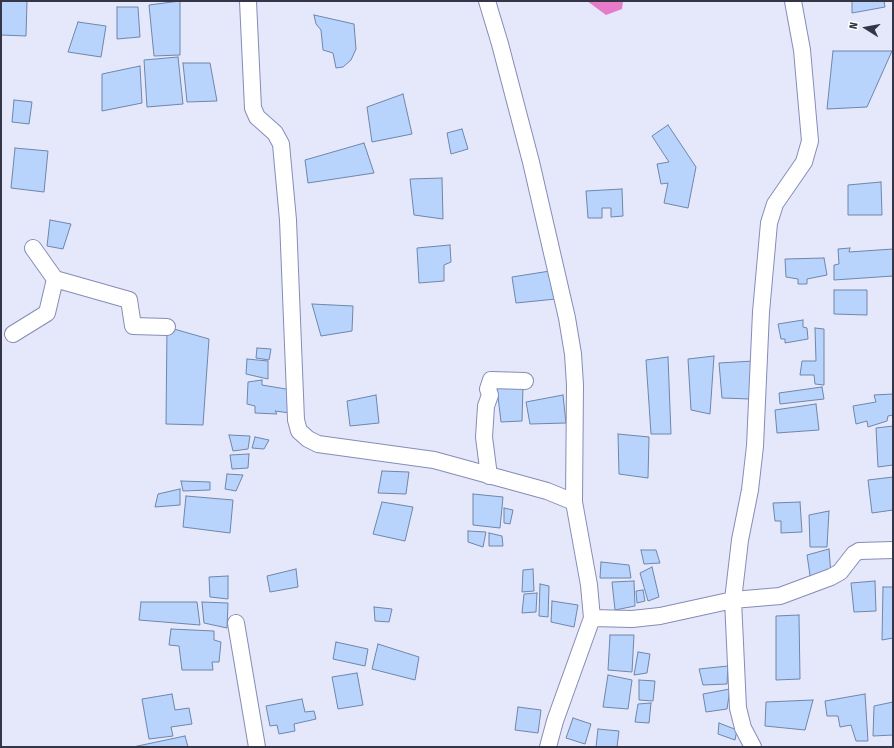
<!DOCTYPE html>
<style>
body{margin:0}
#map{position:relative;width:894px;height:748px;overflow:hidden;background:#e5e8fb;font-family:"Fira Sans Condensed",sans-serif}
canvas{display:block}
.frame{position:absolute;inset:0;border:2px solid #343648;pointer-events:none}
.north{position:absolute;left:846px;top:8px;width:40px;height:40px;-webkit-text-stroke:3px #fff;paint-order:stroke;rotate:281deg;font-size:11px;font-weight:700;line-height:16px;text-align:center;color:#343648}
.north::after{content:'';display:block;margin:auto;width:14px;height:18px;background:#343648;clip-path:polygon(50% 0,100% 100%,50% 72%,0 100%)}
</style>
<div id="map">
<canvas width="894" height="748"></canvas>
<div class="frame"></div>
<div class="north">N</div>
</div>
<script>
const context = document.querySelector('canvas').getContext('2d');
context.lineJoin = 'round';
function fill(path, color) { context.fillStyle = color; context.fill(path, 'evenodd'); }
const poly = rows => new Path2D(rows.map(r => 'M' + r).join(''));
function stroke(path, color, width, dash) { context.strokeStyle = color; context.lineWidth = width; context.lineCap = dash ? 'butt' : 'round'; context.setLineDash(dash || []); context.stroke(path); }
fill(poly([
 [587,1,623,1,622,9,606,15]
]), '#e77bc9');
const building = poly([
 [1,1,27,1,26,36,1,35,1,1],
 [180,1,180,55,154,56,149,5,180,1],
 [852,1,884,1,885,7,852,13,852,1],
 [117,7,138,7,140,37,117,39,117,7],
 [314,15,354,24,356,49,351,60,343,67,336,68,333,53,323,50,321,30,316,24,314,15],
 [78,22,106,26,101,57,68,52,78,22],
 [833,51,892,51,867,107,827,109,833,51],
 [178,57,183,104,147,107,144,60,178,57],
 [183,63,210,63,217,101,187,102,183,63],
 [140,66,142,103,102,111,102,74,140,66],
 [403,94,412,134,372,142,367,107,403,94],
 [14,100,32,102,29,124,12,122,14,100],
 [668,125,696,167,688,208,664,203,668,183,661,184,657,164,669,162,652,136,668,125],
 [462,129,468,149,451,154,447,133,462,129],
 [364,143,374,173,308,183,305,160,364,143],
 [15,148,48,151,44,192,11,188,15,148],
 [442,178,443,219,414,215,410,179,442,178],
 [881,182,882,215,848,215,848,185,881,182],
 [622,189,623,216,611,217,611,208,602,208,602,218,588,218,586,191,622,189],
 [50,220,71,224,63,249,47,246,50,220],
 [450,245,451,262,444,265,444,281,419,283,417,248,450,245],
 [850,248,849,252,893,249,893,276,834,280,834,265,839,264,838,249,850,248],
 [824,258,827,275,807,279,807,284,798,284,798,279,786,277,785,259,824,258],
 [550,271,556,299,516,303,512,277,550,271],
 [834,290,867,290,867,315,834,314,834,290],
 [312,304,353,306,352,331,321,336,312,304],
 [803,320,803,327,807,328,808,339,785,343,785,339,781,339,778,324,803,320],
 [167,327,209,339,203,425,166,424,167,327],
 [815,328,824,329,824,385,815,384,814,375,800,375,802,361,816,361,815,328],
 [257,348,271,349,269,360,256,358,257,348],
 [714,356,710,414,691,410,688,359,714,356],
 [668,357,671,434,651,434,646,360,668,357],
 [247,359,268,361,268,379,246,374,247,359],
 [754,361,750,399,722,398,719,363,754,361],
 [262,380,262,385,292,390,290,413,275,411,277,414,255,413,255,406,247,404,248,382,262,380],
 [523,386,522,421,501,422,497,388,523,386],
 [822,387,824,399,780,404,779,393,822,387],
 [893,394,893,415,888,416,887,421,868,427,867,421,856,424,853,406,876,402,874,395,893,394],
 [376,395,379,423,350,426,347,401,376,395],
 [563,395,566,423,530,424,526,402,563,395],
 [816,404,819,430,777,433,775,410,816,404],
 [893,426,893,465,878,467,876,428,893,426],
 [618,434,649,437,648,478,619,474,618,434],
 [229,435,250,436,248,449,233,451,229,435],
 [255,437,269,440,264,449,252,448,255,437],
 [249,454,248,468,232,469,230,455,249,454],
 [382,471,409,472,406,494,378,493,382,471],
 [227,474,243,475,236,491,225,489,227,474],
 [893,477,893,510,872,513,868,480,893,477],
 [181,481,210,482,210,490,183,491,181,481],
 [180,489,180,505,155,507,158,494,180,489],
 [473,494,503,497,500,528,473,525,473,494],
 [186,496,233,500,230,533,183,527,186,496],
 [382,502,413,507,405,541,373,534,382,502],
 [800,502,802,532,781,533,781,521,775,521,773,503,800,502],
 [504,508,513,510,510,524,504,523,504,508],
 [829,511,827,547,810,547,809,515,829,511],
 [468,531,486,532,483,547,468,542,468,531],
 [489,533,502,536,503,546,489,546,489,533],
 [829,549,831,575,811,582,807,555,829,549],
 [641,550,656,550,660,563,644,564,641,550],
 [601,562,629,565,631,578,600,578,601,562],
 [652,567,659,597,648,601,640,573,652,567],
 [296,569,298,587,270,592,267,576,296,569],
 [533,569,534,591,522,592,523,570,533,569],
 [228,576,228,599,210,597,209,577,228,576],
 [634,581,635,606,615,610,612,582,634,581],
 [875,581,876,611,854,612,851,583,875,581],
 [540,584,549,586,548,617,539,616,540,584],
 [883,587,893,587,893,638,882,640,883,587],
 [643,590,645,601,637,603,636,591,643,590],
 [537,593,536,612,522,613,524,594,537,593],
 [552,601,578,605,574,627,551,622,552,601],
 [141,602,197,602,200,625,139,620,141,602],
 [202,602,228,603,227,628,204,623,202,602],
 [374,607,392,609,389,622,375,621,374,607],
 [799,615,800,679,776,680,776,616,799,615],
 [171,629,214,631,214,640,221,642,219,662,212,662,213,670,182,670,179,646,169,645,171,629],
 [610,635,634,635,632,672,608,670,610,635],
 [336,642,368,649,365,666,333,659,336,642],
 [378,644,419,657,415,680,372,669,378,644],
 [638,652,650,654,647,673,634,675,638,652],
 [728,666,727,684,703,685,699,669,728,666],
 [357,673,363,705,338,709,332,677,357,673],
 [608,675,632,680,628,709,603,707,608,675],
 [639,680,655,681,653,701,639,700,639,680],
 [730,689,727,709,706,712,703,694,730,689],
 [172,694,175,710,189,708,192,724,171,727,173,736,149,739,142,699,172,694],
 [865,694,868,741,856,741,851,725,840,727,838,716,827,716,825,701,865,694],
 [302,699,305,712,314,711,316,719,294,724,295,731,279,734,277,725,270,726,266,706,302,699],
 [813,700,805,730,765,726,766,702,813,700],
 [893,702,893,735,873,736,874,706,893,702],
 [651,703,649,723,635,722,638,704,651,703],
 [518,707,541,710,538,733,515,730,518,707],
 [573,718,591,724,585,744,566,738,573,718],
 [719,723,737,730,735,740,718,734,719,723],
 [598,729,619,731,617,747,596,747,598,729],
 [185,736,188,747,133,747,185,736]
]);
fill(building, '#b8d3fc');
stroke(building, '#6e86ab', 1);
const minor = poly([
 [248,1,253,108,257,117,275,133,281,144,282,155,288,220,296,420,299,431,308,439,318,444,434,460,547,491,574,502],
 [487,1,500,44,531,162,567,318,573,354,575,385,574,502,589,585,592,618,555,721,548,747],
 [33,248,55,279,129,300,133,326,167,327],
 [13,334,47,313,55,279],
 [489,476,484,437,486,406,490,395,488,389,491,380,525,381],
 [592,618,632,619,660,616,733,600,780,596,831,577,840,572,854,554,859,551,893,550],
 [236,623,257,747],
 [753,747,743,728,738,708,733,600,740,540,750,490,755,446,761,312,769,223,775,204,804,162,810,141,802,50,793,1]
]);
stroke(minor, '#868cb6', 18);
stroke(minor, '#fff', 16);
</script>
